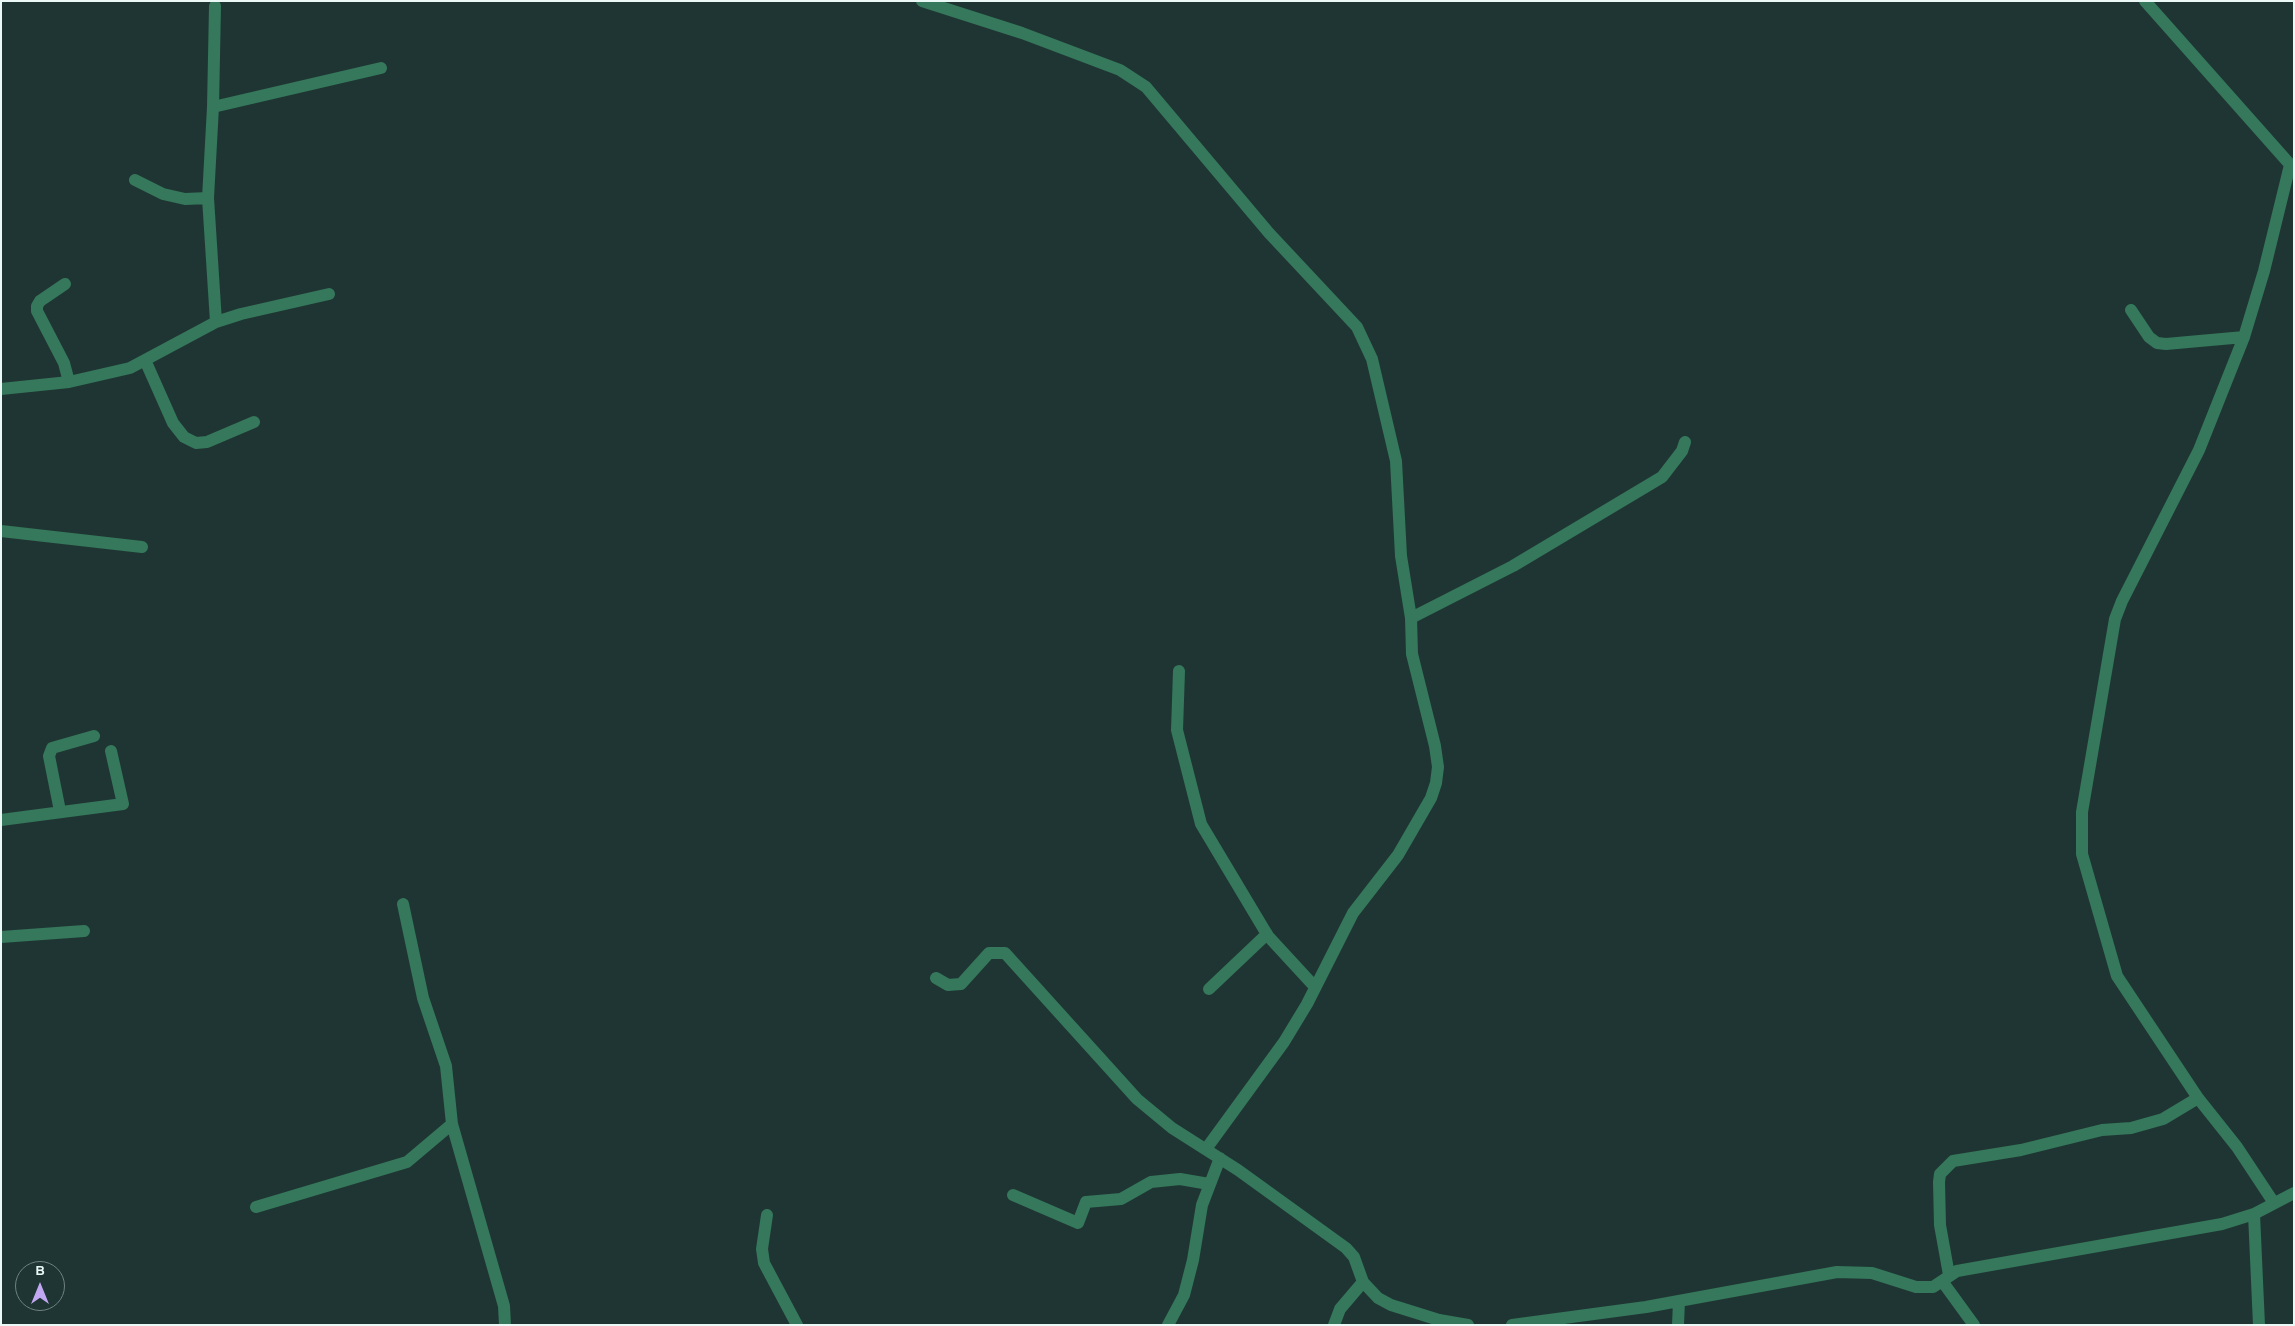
<!DOCTYPE html>
<style>
body{margin:0}
#map{position:relative;width:2295px;height:1326px;overflow:hidden;background:#1f3533;font-family:Overpass,sans-serif}
canvas{display:block}
.frame{position:absolute;inset:0;border:2px solid #eaf8f6;pointer-events:none}
.north{position:absolute;left:15px;top:1261px;width:50px;height:50px;box-sizing:border-box;background:#1f3533;border:1px solid #708381;border-radius:50%;rotate:0deg;font-size:14px;font-weight:700;line-height:20px;text-align:center;color:#eaf8f6}
.north::after{content:'';display:block;margin:auto;width:18px;height:22px;background:#c2a7f2;clip-path:polygon(50% 0,100% 100%,50% 72%,0 100%)}
</style>
<div id="map">
<canvas width="2295" height="1326"></canvas>
<div class="frame"></div>
<div class="north">B</div>
</div>
<script>
const context = document.querySelector('canvas').getContext('2d');
context.lineJoin = 'round';
const poly = rows => new Path2D(rows.map(r => 'M' + r).join(''));
function stroke(path, color, width, dash) { context.strokeStyle = color; context.lineWidth = width; context.lineCap = dash ? 'butt' : 'round'; context.setLineDash(dash || []); context.stroke(path); }
stroke(poly([
 [922,1,1022,33,1120,70,1146,87,1269,233,1357,327,1372,359,1396,461,1401,556,1411,618,1412,654,1435,746,1438,767,1436,783,1431,798,1398,855,1353,913,1307,1004,1284,1042,1206,1149],
 [2145,1,2294,169],
 [215,6,213,107,208,198,216,322],
 [213,107,381,68],
 [135,180,163,194,185,199,208,198],
 [65,284,40,301,37,306,37,311,64,363,69,382],
 [2131,310,2149,337,2157,343,2166,344,2244,337],
 [145,360,173,423,184,437,196,443,207,442,254,422],
 [1,389,69,382,130,368,216,322,241,314,329,294],
 [1,531,142,547],
 [1411,618,1513,566,1662,477,1682,451,1685,442],
 [1179,671,1177,730,1201,824,1268,936,1315,987],
 [60,811,49,756,52,748,94,736],
 [1,820,123,804,111,751],
 [403,904,423,998,446,1066,452,1124,504,1306,505,1325],
 [1,937,84,931],
 [936,978,948,985,961,984,989,953,1005,953,1137,1099,1172,1128,1238,1170,1346,1248,1354,1257,1363,1282,1378,1298,1391,1305,1439,1320,1468,1325],
 [1209,989,1267,934],
 [2198,1098,2237,1147,2274,1203],
 [1013,1195,1078,1223,1086,1202,1121,1199,1151,1182,1180,1179,1209,1184],
 [256,1207,407,1162,452,1124],
 [2254,1214,2259,1325],
 [767,1215,762,1249,764,1263,797,1325],
 [1949,1275,1940,1225,1939,1182,1940,1174,1953,1161,2021,1150,2102,1130,2131,1128,2163,1119,2198,1098,2117,976,2082,854,2082,812,2115,619,2122,601,2199,450,2244,337,2264,271,2290,165],
 [1942,1281,1974,1325],
 [1168,1325,1184,1295,1193,1260,1202,1205,1220,1158],
 [1334,1325,1340,1309,1363,1282],
 [1512,1325,1646,1307,1837,1272,1872,1273,1916,1287,1933,1287,1957,1271,2222,1224,2254,1214,2294,1193],
 [1678,1325,1679,1301]
]), '#35785b', 12);
</script>
